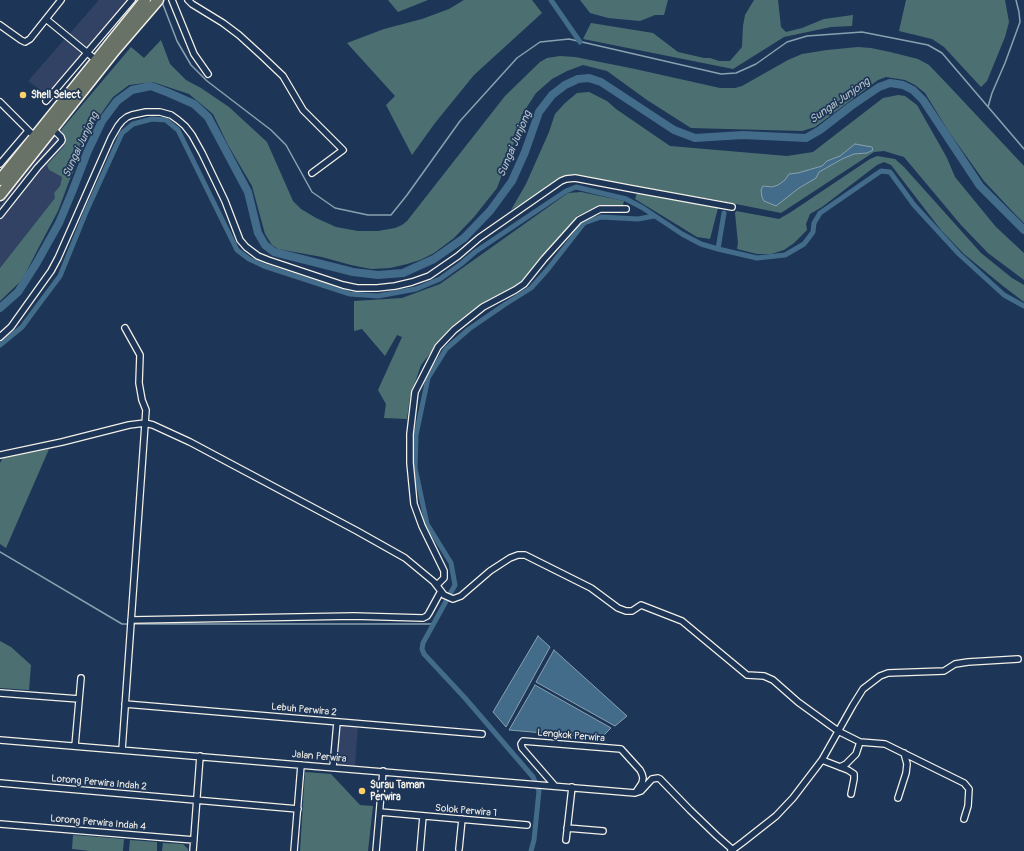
<!DOCTYPE html>
<style>
body{margin:0}
canvas{display:block;background:#1d3557}
</style>
<canvas width="1024" height="851"></canvas>
<script>
const context = document.querySelector('canvas').getContext('2d');
context.lineJoin = 'round';
function fill(path, color) { context.fillStyle = color; context.fill(path, 'evenodd'); }
const poly = rows => new Path2D(rows.map(r => 'M' + r).join(''));
function stroke(path, color, width, dash) { context.strokeStyle = color; context.lineWidth = width; context.lineCap = dash ? 'butt' : 'round'; context.setLineDash(dash || []); context.stroke(path); }
function label(font, color, halo, rows, align = 'center') {
  context.font = font + ' Pangolin,sans-serif'; context.lineWidth = 3.5; context.setLineDash([]); context.textBaseline = 'middle'; context.strokeStyle = halo; context.fillStyle = color; for (const [text, x, y, turn = 0] of rows) {
    context.save(); context.translate(x, y); context.rotate((+turn || 0) * Math.PI / 180); context.textAlign = isNaN(turn) ? turn : align; if (halo) context.strokeText(text, 0, 0); context.fillText(text, 0, 0); context.restore();
  }
}
fill(poly([
 [99,0,135,0,52,99,28,81],
 [61,130,65,145,49,170,62,177,60,186,54,193,55,198,0,268,0,205],
 [333,723,358,725,355,766,330,764]
]), '#314265');
fill(poly([
 [388,0,428,0,398,12],
 [464,0,532,0,542,13,474,75,435,123,412,155,386,105,395,96,347,43,384,29,422,19,449,9],
 [580,0,668,0,664,15,655,15,640,21,608,18,590,13],
 [754,0,778,0,781,27,786,32,802,28,824,19,853,15,852,26,831,27,784,37,733,69,583,39,591,23,653,33,678,52,704,58,710,58,719,61,730,61,742,47,743,26,745,15],
 [906,0,1005,0,1009,22,1005,37,987,81,981,87,944,47,932,39,899,31],
 [161,40,170,64,186,80,201,88,229,107,267,142,293,201,301,209,316,218,336,227,358,231,378,231,395,228,402,225,407,221,505,96,540,62,547,58,560,56,575,57,635,69,720,88,735,88,742,86,788,60,802,54,827,50,858,47,871,48,890,52,918,59,929,65,950,87,1024,166,1024,223,1014,213,984,181,949,132,925,93,915,85,905,80,886,77,878,80,815,127,802,131,691,128,647,100,607,71,583,65,567,71,552,79,536,93,521,116,521,124,497,188,474,217,454,238,434,253,420,260,407,264,390,268,371,269,351,265,322,257,278,249,272,245,265,234,252,186,228,145,213,114,189,94,153,82,129,85,113,97,93,125,70,179,58,211,40,245,22,280,0,301,0,268,55,198,54,193,60,186,62,177,49,170,47,165,65,145,62,143,64,141,61,130,131,47,144,58],
 [589,92,607,101,616,109,670,146,787,156,813,152,883,98,898,95,905,96,917,105,947,158,955,177,996,227,1024,253,1024,280,988,253,961,225,904,157,884,151,874,152,781,213,711,199,570,176,562,178,544,190,511,210,526,184,549,132,555,114,565,103,577,93],
 [877,156,895,159,904,167,981,253,1012,278,1024,285,1024,302,1003,286,964,254,941,230,891,165,884,162,877,165,822,207,810,214,806,224,807,230,794,243,784,250,771,254,757,254,737,249,738,243,735,213,736,211,779,219,791,212,870,159],
 [581,192,624,201,623,205,598,206,577,216,522,283,480,305,451,327,421,365,410,397,407,419,384,418,386,404,378,390,402,337,397,335,385,356,362,329,354,331,354,301,402,298,440,284,568,193],
 [637,193,718,208,710,239,697,237,635,199],
 [49,449,6,548,0,544,0,463,3,458],
 [0,641,11,647,31,665,29,690,0,688],
 [305,772,331,774,360,805,373,806,368,851,300,851],
 [73,835,124,839,123,851,90,851,72,849],
 [130,840,157,842,157,851,129,851],
 [163,843,183,844,188,849,188,851,162,851]
]), '#4c7072');
const water = poly([
 [855,144,872,147,873,150,867,153,854,154,842,159,819,172,816,178,799,188,776,206,764,201,762,197,761,190,763,186,772,187,778,185,785,180,789,174,798,173,822,166,827,161,840,156,855,144],
 [538,636,550,647,506,727,493,712,538,636],
 [554,650,627,716,615,726,536,682,554,650],
 [535,685,611,728,601,738,509,730,535,685]
]);
fill(water, '#426c89');
stroke(water, '#89a1af', 1);
stroke(poly([
 [162,2,177,41,191,65,207,81,271,130,286,145,312,192,335,208,368,215,391,215,407,195,460,121,517,58,540,42,569,39,721,74,736,73,756,64,787,42,807,36,862,32,928,45,942,53,1024,149],
 [988,107,992,93,1005,63,1020,22,1019,12,1016,0],
 [0,552,122,624,129,624],
 [132,624,434,624]
]), '#89a1af', 1.5);
stroke(poly([
 [551,0,580,42],
 [718,249,724,213],
 [0,345,22,327,42,300,60,276,86,212,122,133,133,124,152,119,166,120,178,130,237,250,249,259,264,266,350,294,378,296,416,289,440,279,461,264,475,252,566,191,576,187,626,199,643,208,682,234,701,244,718,249,757,258,785,255,804,244,813,232,814,223,820,213,881,171,890,172,914,205,959,254,1004,295,1024,306],
 [531,851,534,840,539,791,533,777,465,698,424,654,422,649,423,643,455,585,451,563,427,524,415,468,416,435,428,378,446,349,469,329,504,305,531,288,548,269,584,223,601,217,638,219,654,216]
]), '#426c89', 5);
stroke(poly([
 [0,308,18,292,36,264,59,223,72,192,87,153,102,121,117,101,132,90,151,86,169,93,194,104,208,117,248,192,258,233,265,245,274,252,353,272,378,275,403,273,434,259,464,238,490,211,512,181,525,152,539,112,552,95,565,85,578,79,589,78,601,82,674,130,695,138,743,135,806,138,820,130,851,106,879,87,890,83,903,85,913,90,923,100,980,186,1024,230]
]), '#426c89', 8);
const street = poly([
 [172,0,194,54,208,74],
 [188,0,192,4,223,23,239,35,262,56,283,76,303,110,343,150,312,173],
 [46,19,96,60],
 [0,25,21,40,25,42,30,39,61,0],
 [46,101,132,0],
 [0,102,35,137],
 [0,164,28,131],
 [0,215,38,167,61,142,62,140,61,137,53,129],
 [0,337,11,327,51,271,58,258,111,138,118,126,122,121,127,117,132,115,146,112,160,112,171,115,178,120,185,126,192,135,202,153,225,201,240,240,246,247,258,256,268,260,343,285,357,288,377,288,395,286,412,282,429,276,458,256,479,238,561,181,566,179,575,178,633,189,732,207],
 [0,455,62,442,129,425,145,423,153,425,190,442,357,531,405,558,434,582,444,595,453,599,461,596,490,571,510,558,518,555,525,555,591,588,618,608,626,611,632,611,641,605,682,621,747,675,764,676,773,680,798,702,838,731,860,742,885,744,964,783,969,789,968,806,964,819],
 [437,585,444,578,444,571,422,526,414,504,410,463,410,434,415,392,438,347,454,330,483,307,515,290,524,284,544,259,579,220,600,209,626,209],
 [131,620,354,616,423,618,427,616,429,613,441,591],
 [0,693,79,699],
 [125,704,482,734],
 [0,740,635,793,641,791,652,779,658,778,660,779,690,810,717,836,733,850],
 [75,746,81,678],
 [122,750,146,410,142,400,139,383,140,355,125,328],
 [822,760,848,770,854,774,854,779,851,794],
 [333,767,337,722],
 [840,767,846,764,856,754,860,742],
 [0,783,298,809],
 [555,786,522,748,521,744,523,741,621,749,640,770,642,774,643,778,642,783,636,792],
 [898,798,906,773,907,764,904,753],
 [380,812,527,825],
 [0,824,194,840],
 [567,828,603,831],
 [566,840,572,787],
 [459,849,462,819],
 [193,851,200,756],
 [294,851,301,765],
 [376,851,383,771],
 [420,851,423,816],
 [731,851,743,842,776,816,793,798,822,760,853,705,863,689,880,676,888,673,944,671,955,664,968,662,1018,659]
]);
const highway = poly([
 [0,180,145,0],
 [0,195,115,50,158,0]
]);
stroke(street, '#f4f1e8', 8);
stroke(highway, '#f4f1e8', 13);
stroke(street, '#1d3557', 5.5);
stroke(highway, '#697266', 10);
for (const [x, y, r, color] of [
 [23,95,4,"#ffd166"],
 [362,791,4,"#ffd166"]
]) { const dot = new Path2D(); dot.arc(x, y, r, 0, 2 * Math.PI); context.fillStyle = color; context.fill(dot); stroke(dot, '#1d3557', 1.5); }
label('bold 10px', '#f4f1e8', '#1d3557', [
 ["Shell Select",31,95],
 ["Surau Taman",370,785],
 ["Perwira",370,797]
], 'left');
label('10px', '#f4f1e8', '#1d3557', [
 ["Lebuh Perwira 2",304,710,5],
 ["Lengkok Perwira",571,736,5],
 ["Jalan Perwira",319,757,5],
 ["Lorong Perwira Indah 2",99,783,5],
 ["Solok Perwira 1",466,811,5],
 ["Lorong Perwira Indah 4",98,823,5]
]);
label('italic 11px', '#b6c2c7', '#1d3557', [
 ["Sungai Junjong",840,101,-35],
 ["Sungai Junjong",515,144,-67],
 ["Sungai Junjong",81,145,-65]
]);
</script>
